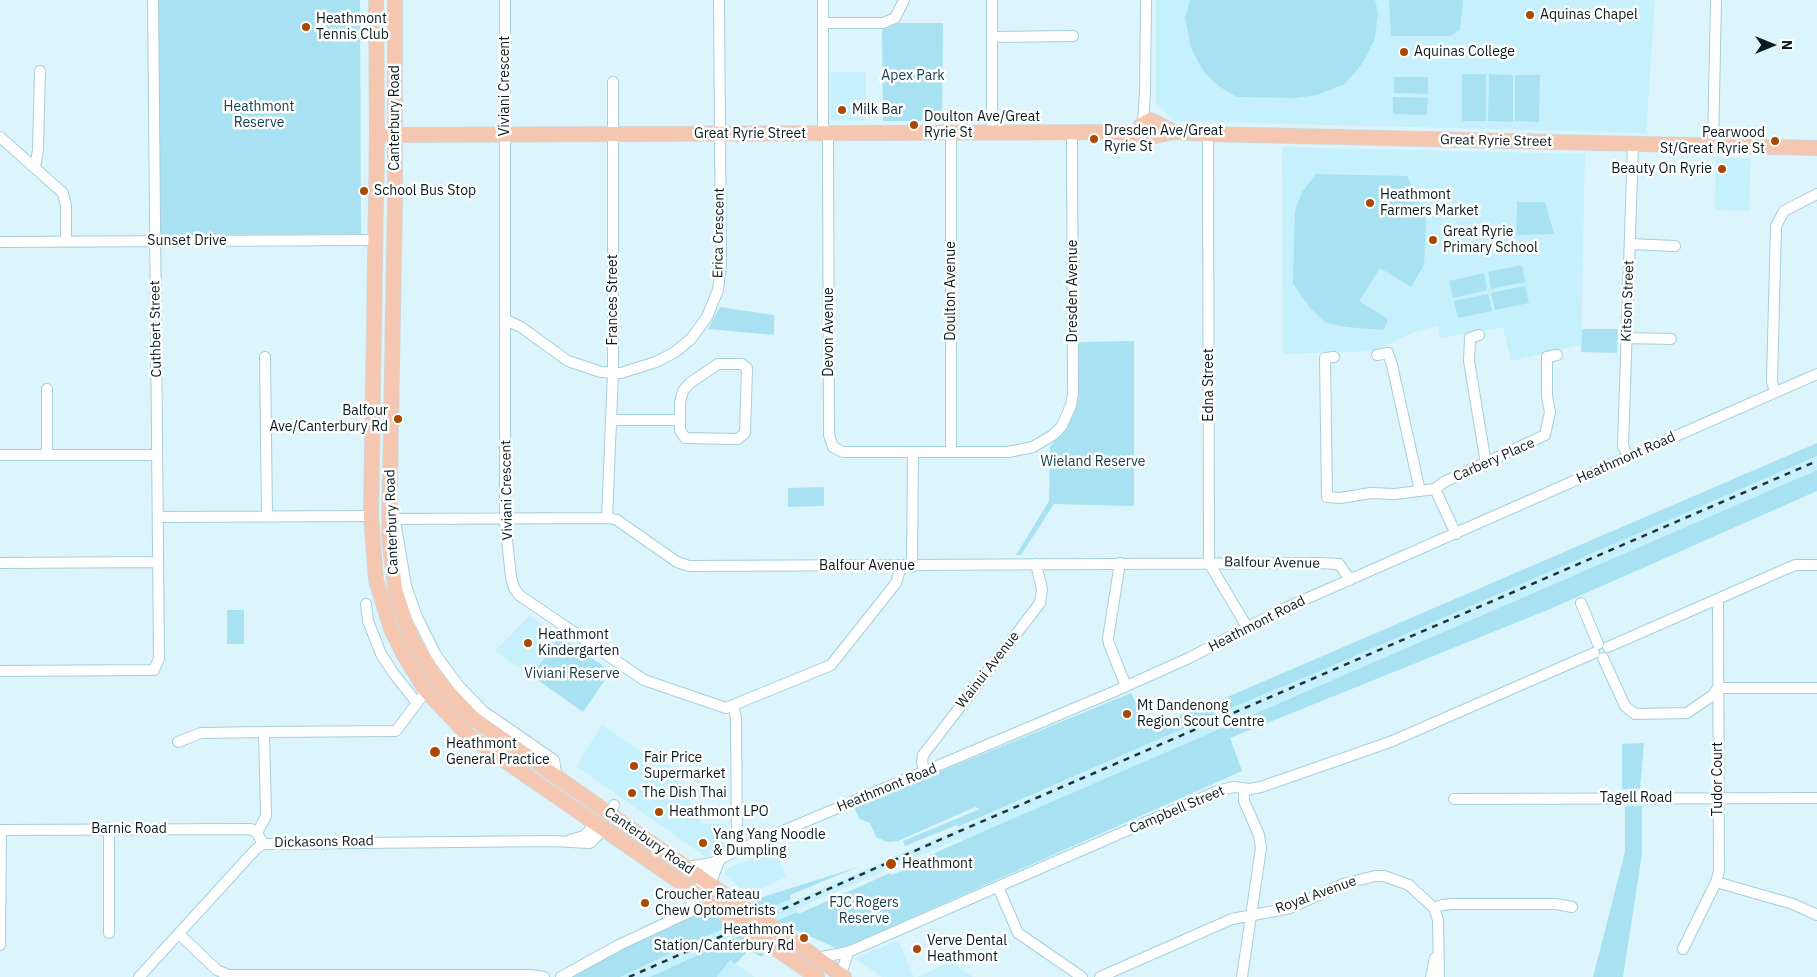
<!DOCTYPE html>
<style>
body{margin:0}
#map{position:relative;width:1817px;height:977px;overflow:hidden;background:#dcf5fc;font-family:"IBM Plex Sans",sans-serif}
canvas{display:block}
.north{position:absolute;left:1747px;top:20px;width:50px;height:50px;-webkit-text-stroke:4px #fff;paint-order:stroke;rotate:90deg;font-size:14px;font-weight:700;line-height:20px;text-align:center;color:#0a1b1f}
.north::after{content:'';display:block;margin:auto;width:18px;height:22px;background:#0a1b1f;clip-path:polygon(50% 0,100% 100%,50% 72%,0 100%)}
</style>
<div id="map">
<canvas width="1817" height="977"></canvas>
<div class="north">N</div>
</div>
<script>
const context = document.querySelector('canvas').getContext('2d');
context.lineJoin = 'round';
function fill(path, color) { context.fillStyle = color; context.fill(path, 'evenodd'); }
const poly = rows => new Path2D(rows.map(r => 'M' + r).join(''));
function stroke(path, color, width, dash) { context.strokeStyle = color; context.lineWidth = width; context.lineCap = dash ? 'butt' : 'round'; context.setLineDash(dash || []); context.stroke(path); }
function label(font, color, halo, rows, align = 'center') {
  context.font = font + ' "IBM Plex Sans",sans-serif'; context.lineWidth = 5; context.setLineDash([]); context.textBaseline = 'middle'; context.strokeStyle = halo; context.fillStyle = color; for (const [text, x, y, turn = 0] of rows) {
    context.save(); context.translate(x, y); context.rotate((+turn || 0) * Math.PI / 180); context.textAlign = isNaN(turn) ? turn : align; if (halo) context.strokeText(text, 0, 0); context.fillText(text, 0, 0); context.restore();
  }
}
fill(poly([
 [1156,0,1655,0,1646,133,1174,121,1156,103],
 [831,72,866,72,866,121,831,121],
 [1282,147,1585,154,1581,345,1511,361,1503,327,1440,338,1438,326,1414,332,1374,351,1283,354],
 [1716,157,1751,158,1749,211,1715,210],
 [1817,456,1817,470,1224,727,1219,713],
 [530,615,559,636,532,676,495,651],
 [1217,714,1222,728,962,841,961,838,796,909,797,912,776,921,762,911,791,899,792,902],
 [602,725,651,759,673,767,702,824,726,824,726,848,706,857,576,766],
 [775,849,786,877,748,895,725,875,726,869],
 [729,926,742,935,650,977,620,977],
 [898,940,914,977,882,977,857,960,857,957],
 [730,960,755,977,717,977],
 [951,962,973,977,917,977]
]), '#c6f0fb');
fill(poly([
 [157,0,360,0,361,234,161,235],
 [1190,0,1375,0,1378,13,1375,39,1362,64,1345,84,1317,95,1295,98,1237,97,1220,87,1204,72,1191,48,1185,18],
 [1389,0,1463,0,1460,30,1450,36,1391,36],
 [898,23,943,23,942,121,883,121,882,30],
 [1462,74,1486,74,1486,121,1462,121],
 [1489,74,1513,75,1513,122,1488,121],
 [1515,75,1540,75,1539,122,1515,121],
 [1394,77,1428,77,1428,94,1394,93],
 [1393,97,1428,98,1427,115,1393,114],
 [1316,174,1407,176,1421,207,1426,220,1424,265,1411,287,1380,268,1359,301,1388,319,1384,330,1346,327,1326,323,1309,307,1293,283,1295,211,1302,192],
 [1517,202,1545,202,1554,234,1516,235],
 [1522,265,1525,282,1491,289,1488,272],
 [1484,273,1487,290,1453,298,1449,281],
 [1525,286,1529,303,1495,310,1491,293],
 [1488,294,1492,311,1458,318,1454,301],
 [720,307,774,315,774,335,708,329],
 [1582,329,1618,329,1617,353,1581,352],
 [1134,341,1134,506,1054,504,1021,555,1016,555,1049,501,1050,447,1070,422,1079,397,1079,342],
 [1817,443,1817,456,1313,674,1219,713,1211,704],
 [1817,470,1817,491,1550,609,1230,738,1242,771,850,945,836,948,776,921,797,912,798,914,890,873,891,875,902,871,901,868,982,832],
 [824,487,824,506,788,507,788,488],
 [227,610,244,610,244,644,227,644],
 [559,636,611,671,583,712,532,676],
 [1131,693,1149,729,1207,703,1217,714,958,827,957,825,905,846,903,841,980,809,975,807,898,841,887,842,876,837,870,823,860,819,857,814,854,807],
 [1644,743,1640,789,1622,789,1622,744],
 [1625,806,1642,806,1642,854,1623,977,1584,977,1593,977,1625,852],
 [858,867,790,895,791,899,762,911,750,901],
 [700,913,714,916,729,926,620,977,570,977,622,947],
 [742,935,765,950,762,957,749,950,735,964,730,960,717,977,650,977]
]), '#a8e2f2');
const minor = poly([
 [505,0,505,522,511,577,514,588,519,595,644,680,726,708,831,665,896,583,901,567],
 [823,23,883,23,895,18,904,0],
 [993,37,1073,36],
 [1143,122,1145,92,1146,0],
 [951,132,951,451],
 [992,132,992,0],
 [828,133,829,435,833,447,843,452,1008,452,1033,447,1053,435,1062,426,1071,405,1073,394,1072,132],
 [823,134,823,0],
 [1208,134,1209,563,1247,627],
 [0,137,63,193,66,206,66,241],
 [1713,146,1716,0],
 [35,167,38,150,40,71],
 [0,242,374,240],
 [1630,244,1675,246],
 [506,320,521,327,568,361,601,372,621,373,656,362,675,352,691,339,707,317,718,290,721,265,719,0],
 [1479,335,1470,338,1469,361,1486,464],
 [1627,338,1671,339],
 [1377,355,1388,353,1392,365,1420,491],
 [265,357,267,516],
 [1334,357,1325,358,1327,497,1340,498,1371,493,1395,494,1435,489],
 [718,364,742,364,747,368,745,433,738,439,685,438,680,430,680,402,683,391,690,383,718,364],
 [1775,392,1772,381,1776,226,1784,211,1817,194],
 [612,420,680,420],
 [0,455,157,455],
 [47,455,47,389],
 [1628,457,1623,446,1633,144],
 [394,515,406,586,417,617,436,655,458,685,483,711,554,760,557,778],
 [158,517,371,516],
 [607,518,613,373,613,82],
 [389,519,610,518,617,520,677,562,689,566,1318,563,1339,564,1350,580],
 [1456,534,1435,489,1444,482,1545,435,1550,412,1547,396,1547,357,1557,355],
 [0,563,158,562],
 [1120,563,1108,638,1109,644,1126,686],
 [912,567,913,452],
 [1581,603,1598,644],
 [366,604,368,621,381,654,394,674,417,703],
 [1608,647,1795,565,1817,565],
 [1603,658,1625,706,1635,714,1687,713,1713,695,1718,688,1817,688],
 [0,671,154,670,159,658,153,0],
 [733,706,736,718,737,841,740,849],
 [178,742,201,733,264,732],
 [925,772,922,762,923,755,1040,603,1042,589,1036,564],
 [1454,799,1817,798],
 [609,814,614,805],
 [109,828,109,933],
 [0,830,251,829,257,833],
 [570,840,584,836,594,825],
 [263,844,257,833,266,816,264,732,396,731,426,691],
 [686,867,712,863],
 [1716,882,1793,904,1817,915],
 [998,887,1018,933,1082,977],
 [1434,908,1442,905,1452,904,1556,904,1572,907],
 [687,913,712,863,740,849,1113,692,1189,658,1283,609,1817,374],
 [179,934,217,970,228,975,531,975,544,977],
 [0,945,1,830],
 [1683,949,1716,882,1719,871,1718,600],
 [817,958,848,952,1220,790,1234,787,1250,789,1261,787,1390,742,1594,653],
 [841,975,848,952],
 [139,977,255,850,263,844,552,841,590,843,603,830],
 [561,977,619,945,698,908,704,899,720,859],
 [1100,977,1232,919,1290,908,1343,884,1375,876,1384,876,1409,885,1434,908,1438,920,1439,977],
 [1242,977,1261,848,1259,835,1244,801,1244,789],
 [1431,977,1435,958]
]);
const major = poly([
 [376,0,377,135,371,516,376,580,391,629,404,655,426,691,468,735,733,919],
 [395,0,395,201,389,536,395,589,403,616,414,642,439,682,471,717,750,912],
 [388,135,1122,132,1150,137,1175,132],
 [1144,135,1141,125,1150,120,1175,132,1208,134,1817,148],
 [773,927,844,977],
 [756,935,817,977]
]);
stroke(minor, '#a5cfdb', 12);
stroke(major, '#d3d6d7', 16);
stroke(minor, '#fff', 10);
stroke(major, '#f5c7b0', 14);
stroke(poly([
 [629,977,953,834,1817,461]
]), '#213337', 2.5, [6, 6]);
const majorBridge = poly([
 [750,912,773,927],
 [733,919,756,935]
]);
stroke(majorBridge, '#d3d6d7', 16, []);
stroke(majorBridge, '#f5c7b0', 14);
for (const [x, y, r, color] of [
 [1530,15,5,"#aa4904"],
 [306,27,5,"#aa4904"],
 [1404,52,5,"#aa4904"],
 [842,110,5,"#aa4904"],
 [914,125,5,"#aa4904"],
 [1094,139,5,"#aa4904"],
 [1775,141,5,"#aa4904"],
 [1722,169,5,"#aa4904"],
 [364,191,5,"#aa4904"],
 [1370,203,5,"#aa4904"],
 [1433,240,5,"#aa4904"],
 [398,419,5,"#aa4904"],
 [528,643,5,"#aa4904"],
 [1127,714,5,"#aa4904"],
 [435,752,6,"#aa4904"],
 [634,766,5,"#aa4904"],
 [632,793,5,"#aa4904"],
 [659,812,5,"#aa4904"],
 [703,843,5,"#aa4904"],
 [891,864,6,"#aa4904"],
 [645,903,5,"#aa4904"],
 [804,938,5,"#aa4904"],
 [917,949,5,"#aa4904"]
]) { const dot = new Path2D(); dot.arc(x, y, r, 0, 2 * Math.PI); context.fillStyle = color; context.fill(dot); stroke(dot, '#fff', 2); }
label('14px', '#0a1b1f', '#fff', [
 ["Aquinas Chapel",1540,15],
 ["Heathmont",316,19],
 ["Tennis Club",316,35],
 ["Aquinas College",1414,52],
 ["Milk Bar",852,110],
 ["Doulton Ave/Great",924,117],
 ["Ryrie St",924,133],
 ["Dresden Ave/Great",1104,131],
 ["Ryrie St",1104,147],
 ["Pearwood",1765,133,"right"],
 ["St/Great Ryrie St",1765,149,"right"],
 ["Beauty On Ryrie",1712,169,"right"],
 ["School Bus Stop",374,191],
 ["Heathmont",1380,195],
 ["Farmers Market",1380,211],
 ["Great Ryrie",1443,232],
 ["Primary School",1443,248],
 ["Balfour",388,411,"right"],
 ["Ave/Canterbury Rd",388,427,"right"],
 ["Heathmont",538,635],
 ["Kindergarten",538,651],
 ["Mt Dandenong",1137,706],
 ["Region Scout Centre",1137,722],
 ["Heathmont",446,744],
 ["General Practice",446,760],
 ["Fair Price",644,758],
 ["Supermarket",644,774],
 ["The Dish Thai",642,793],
 ["Heathmont LPO",669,812],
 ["Yang Yang Noodle",713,835],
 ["& Dumpling",713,851],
 ["Heathmont",902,864],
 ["Croucher Rateau",655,895],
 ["Chew Optometrists",655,911],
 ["Heathmont",794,930,"right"],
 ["Station/Canterbury Rd",794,946,"right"],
 ["Verve Dental",927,941],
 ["Heathmont",927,957]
], 'left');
label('14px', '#16424d', '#fff', [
 ["Apex Park",913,76],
 ["Heathmont",259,107],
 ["Reserve",259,123],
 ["Wieland Reserve",1093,462],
 ["Viviani Reserve",572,674],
 ["FJC Rogers",864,903],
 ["Reserve",864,919]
]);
label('14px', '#0a1b1f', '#fff', [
 ["Viviani Crescent",505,86,-90],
 ["Canterbury Road",395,118,-90],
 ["Great Ryrie Street",750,134],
 ["Great Ryrie Street",1496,141,1],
 ["Erica Crescent",719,233,-89],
 ["Sunset Drive",187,241],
 ["Doulton Avenue",951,291,-90],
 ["Dresden Avenue",1073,291,-90],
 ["Frances Street",613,300,-90],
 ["Kitson Street",1628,301,-88],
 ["Cuthbert Street",156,329,-91],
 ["Devon Avenue",829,332,-90],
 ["Edna Street",1209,385,-90],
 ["Heathmont Road",1626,458,-24],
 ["Carbery Place",1494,460,-24],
 ["Viviani Crescent",507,490,-91],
 ["Canterbury Road",392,522,-92],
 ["Balfour Avenue",1272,563,1],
 ["Balfour Avenue",867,566],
 ["Heathmont Road",1257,624,-27],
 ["Wainui Avenue",988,670,-52],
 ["Tudor Court",1718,779,-90],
 ["Heathmont Road",887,788,-22],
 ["Tagell Road",1636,798],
 ["Campbell Street",1177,810,-23],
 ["Barnic Road",129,829],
 ["Canterbury Road",649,841,35],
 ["Dickasons Road",324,842,-1],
 ["Royal Avenue",1316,895,-20]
]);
</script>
